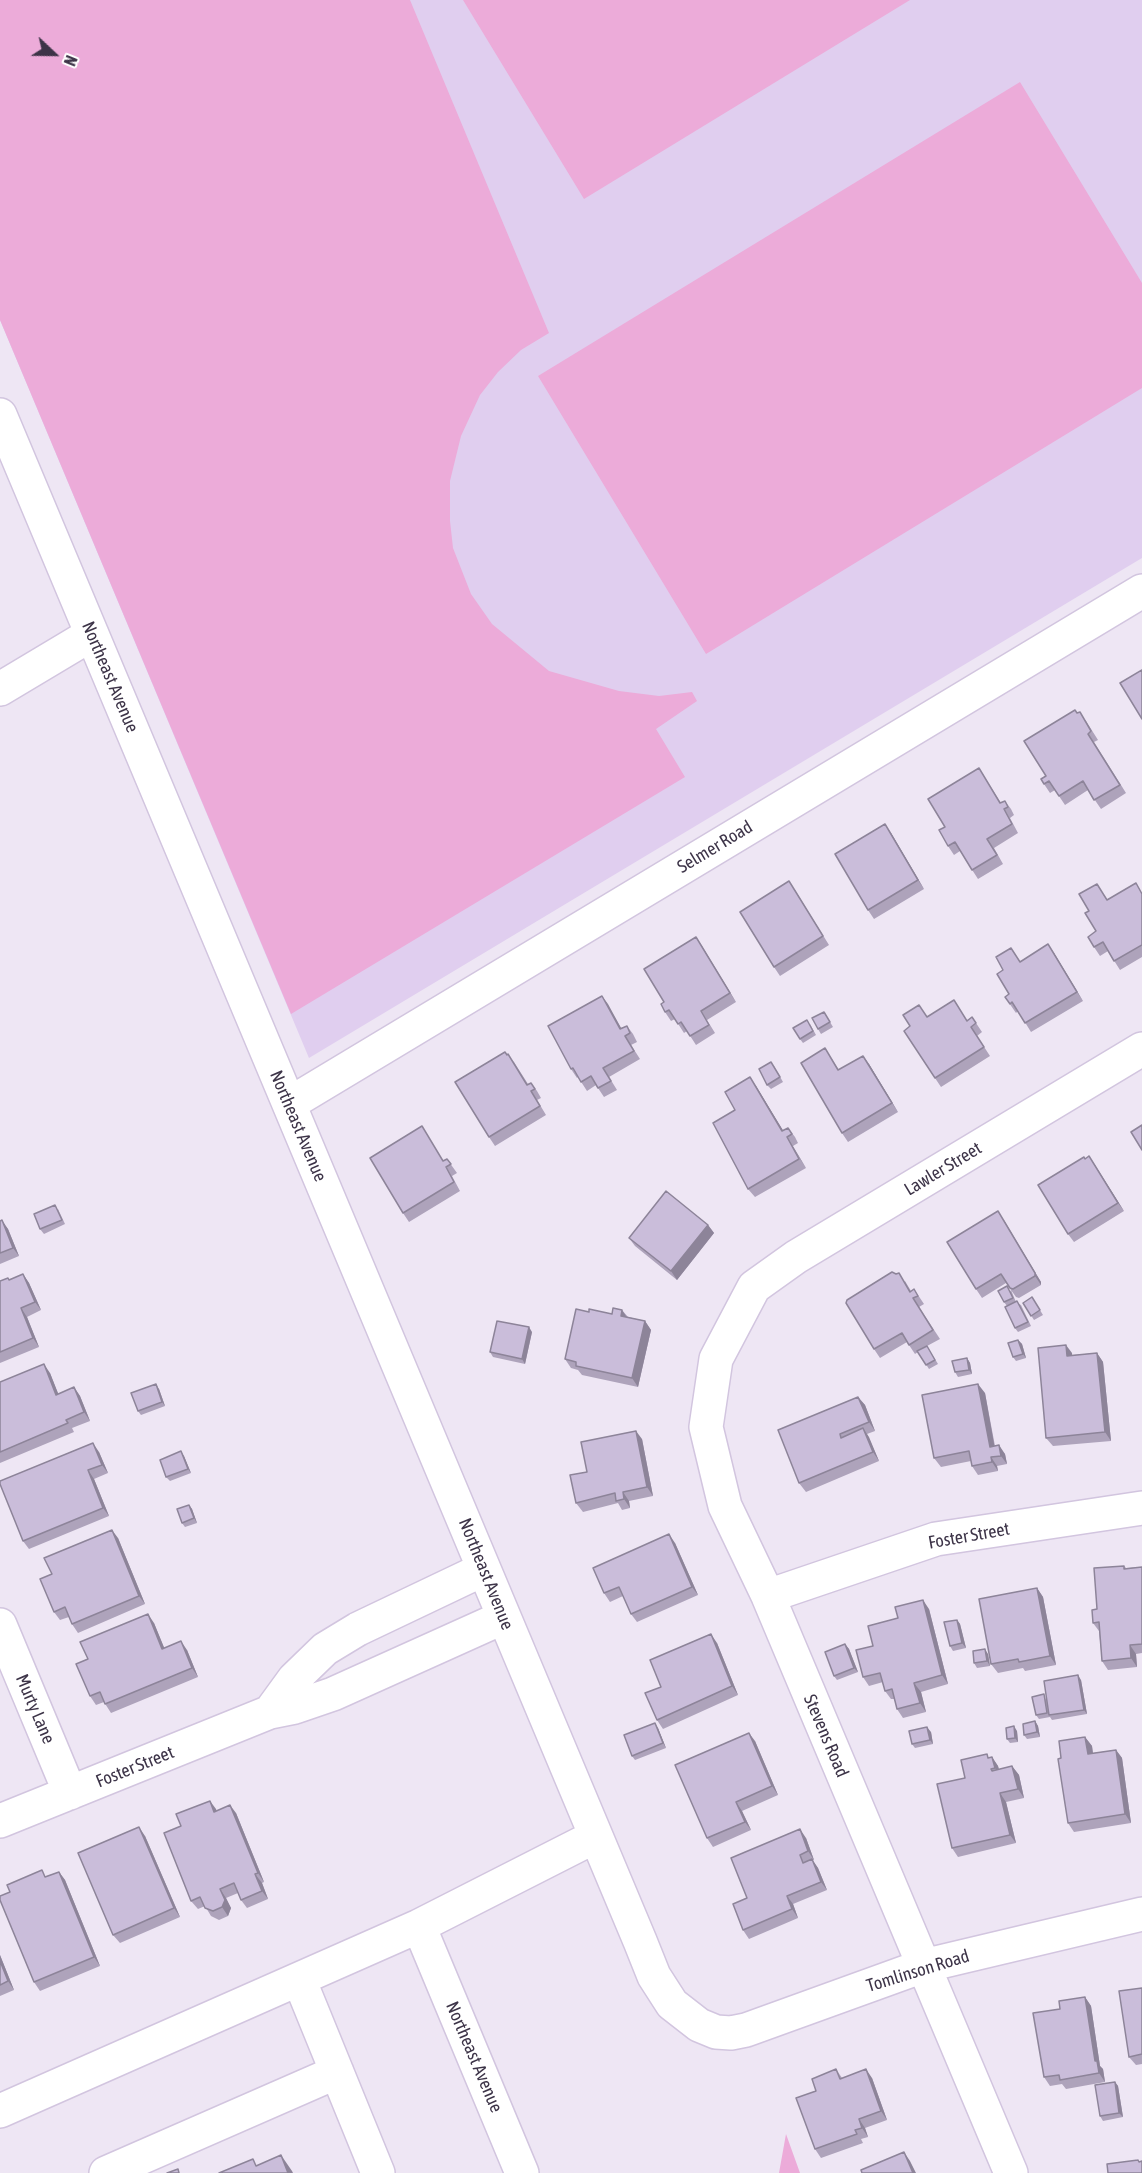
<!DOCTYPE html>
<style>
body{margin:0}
#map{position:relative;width:1142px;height:2173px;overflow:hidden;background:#eee6f4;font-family:"Asap Condensed",sans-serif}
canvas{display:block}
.north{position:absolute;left:24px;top:24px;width:60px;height:60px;-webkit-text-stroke:4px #fff;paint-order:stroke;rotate:112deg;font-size:16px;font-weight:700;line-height:24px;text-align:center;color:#3d3448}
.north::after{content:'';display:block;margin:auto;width:21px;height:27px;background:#3d3448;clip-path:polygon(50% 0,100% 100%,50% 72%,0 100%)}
</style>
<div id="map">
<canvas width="1142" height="2173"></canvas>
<div class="north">N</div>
</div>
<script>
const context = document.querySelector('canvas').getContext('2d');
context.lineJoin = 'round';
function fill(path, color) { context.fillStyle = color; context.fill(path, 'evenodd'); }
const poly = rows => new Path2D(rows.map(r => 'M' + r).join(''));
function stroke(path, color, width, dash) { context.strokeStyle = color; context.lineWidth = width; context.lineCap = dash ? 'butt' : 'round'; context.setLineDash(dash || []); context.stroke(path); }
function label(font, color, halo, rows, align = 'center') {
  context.font = font + ' "Asap Condensed",sans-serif'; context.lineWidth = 6; context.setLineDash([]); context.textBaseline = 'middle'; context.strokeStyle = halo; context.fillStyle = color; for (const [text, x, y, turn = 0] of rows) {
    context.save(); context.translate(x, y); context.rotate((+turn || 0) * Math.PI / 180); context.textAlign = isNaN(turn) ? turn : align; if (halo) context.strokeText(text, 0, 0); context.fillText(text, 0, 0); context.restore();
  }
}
fill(poly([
 [0,0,1142,0,1142,558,309,1058,0,320]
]), '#e0ceef');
fill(poly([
 [0,0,410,0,549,333,521,350,498,372,480,395,461,436,450,481,450,521,453,548,471,594,492,624,549,671,619,691,659,696,692,692,697,701,656,729,685,777,291,1014,0,320],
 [463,0,910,0,584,199],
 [1020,82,1142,283,1142,388,706,654,538,376],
 [786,2134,800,2173,779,2173]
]), '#ecabd9');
const minor = poly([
 [0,415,640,1941,654,1976,672,2004,699,2025,716,2032,731,2033,746,2030,923,1966,1142,1914],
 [0,689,92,634],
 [289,1104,1142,591],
 [768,1596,936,1539,1142,1508],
 [0,1625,70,1793],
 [270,1712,294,1679,325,1649,358,1629,484,1569],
 [0,1821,270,1712,295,1707,333,1694,504,1617],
 [299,1979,378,2173],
 [0,2111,419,1926],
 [106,2173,337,2072],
 [522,2173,419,1926,596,1836],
 [1011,2173,768,1596,725,1506,706,1427,716,1359,754,1287,796,1257,1142,1049]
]);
stroke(minor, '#d2c5df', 36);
stroke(minor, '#fff', 33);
fill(poly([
 [1077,713,1086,721,1098,740,1094,742,1126,793,1101,809,1088,790,1065,805,1055,790,1050,793,1044,784,1046,776],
 [979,768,1001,803,1005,801,1011,809,1014,815,1010,818,1018,833,994,848,1003,864,978,879,960,851,954,855,948,846,945,827],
 [891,833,924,889,874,919,868,910],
 [795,890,829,945,780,976,774,967],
 [1142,892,1142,957,1120,970,1108,951,1100,956,1094,947,1096,931,1108,900],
 [696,937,736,1002,707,1020,715,1033,696,1045,687,1031,684,1033,675,1019,671,1021,665,1012,664,1002],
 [1054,953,1083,1001,1031,1032,1018,1011,1016,1013,1005,997,1009,994,1021,961],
 [602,996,621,1028,627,1026,633,1034,637,1042,631,1045,640,1059,609,1077,617,1090,604,1097,596,1085,587,1091,578,1077,577,1078,571,1069],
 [824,1012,833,1027,821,1034,818,1029],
 [927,1017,967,1020,972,1017,982,1032,977,1036,990,1056,941,1087,935,1078],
 [810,1024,816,1035,803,1043,800,1039],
 [825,1048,839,1070,869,1064,898,1112,848,1142,842,1133],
 [507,1055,514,1062,528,1084,531,1083,537,1091,541,1098,537,1100,546,1115,495,1146,489,1137],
 [774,1066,783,1082,771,1089,767,1085],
 [756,1086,783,1131,788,1128,795,1137,798,1143,793,1146,806,1168,755,1197,748,1189,735,1110],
 [422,1126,443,1161,447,1159,457,1173,452,1176,460,1191,409,1222,403,1213],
 [1089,1156,1124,1211,1074,1242,1068,1234,1085,1159],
 [58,1209,65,1224,44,1234,40,1229],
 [1004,1220,1041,1282,1041,1285,1019,1298,1016,1297,1006,1283,982,1298,976,1289],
 [0,1221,8,1229,19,1256,0,1264],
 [708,1225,714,1233,677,1280,635,1246,629,1238],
 [23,1274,29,1283,41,1310,27,1317,39,1347,0,1363,0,1281,9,1280],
 [905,1281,911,1291,914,1289,924,1304,919,1307,940,1339,927,1346,938,1364,929,1369,918,1352,915,1354,907,1342,880,1358,874,1349],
 [1011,1290,1016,1302,1021,1305,1031,1326,1018,1332,1015,1328,1007,1306,1004,1302],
 [1032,1297,1043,1315,1034,1320,1023,1303],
 [622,1310,628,1317,645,1321,651,1330,638,1387,582,1375,578,1370,571,1368,565,1359,589,1312,612,1314],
 [532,1332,525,1364,493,1357,490,1352],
 [1018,1340,1022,1344,1026,1358,1016,1361,1013,1357],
 [1072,1353,1072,1355,1097,1353,1103,1362,1111,1441,1053,1446,1046,1438],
 [967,1358,970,1363,972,1374,958,1377,955,1372],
 [50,1373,58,1394,74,1387,80,1396,90,1421,72,1428,74,1432,0,1463,0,1382],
 [159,1389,165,1406,141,1415,138,1411],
 [985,1393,995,1446,1005,1454,1007,1464,997,1466,998,1471,978,1475,972,1466,971,1461,941,1467,934,1458],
 [858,1397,865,1405,875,1431,867,1434,879,1461,806,1492,799,1483],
 [642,1439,653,1496,629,1501,630,1508,622,1510,618,1503,583,1512,576,1503,587,1472],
 [99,1452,108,1473,94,1479,109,1516,29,1549,23,1541],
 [184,1456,191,1473,170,1481,166,1477],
 [189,1505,192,1509,197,1523,185,1527,182,1523],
 [118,1538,145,1604,78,1633,72,1624,69,1617,60,1620,54,1612],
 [675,1543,698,1595,637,1622,631,1614,623,1596,610,1602,604,1593],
 [1124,1566,1126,1568,1142,1567,1142,1653,1136,1654,1137,1667,1108,1670,1102,1661,1099,1631,1093,1623,1097,1609],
 [1037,1588,1043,1597,1056,1665,1025,1671,1023,1668,998,1673,991,1664],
 [929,1609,948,1684,921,1692,926,1712,903,1718,897,1709,895,1699,891,1699,885,1691,883,1682,869,1686,863,1677,873,1646],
 [957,1620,960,1624,966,1648,953,1651,950,1646],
 [154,1623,164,1648,187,1650,198,1677,111,1713,104,1702,96,1705,90,1696,88,1659],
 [717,1643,738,1695,663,1729,657,1720,661,1687],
 [845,1644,849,1649,858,1672,837,1680,834,1676],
 [988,1654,990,1666,977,1668,974,1663],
 [1081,1680,1087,1714,1052,1720,1050,1717,1039,1719,1036,1715,1046,1698],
 [1035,1721,1038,1726,1040,1737,1027,1739,1024,1735],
 [658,1728,666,1748,635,1760,632,1756],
 [1017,1731,1018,1742,1010,1743,1007,1739],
 [931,1732,933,1744,915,1748,912,1744],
 [1085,1737,1092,1746,1093,1753,1116,1750,1122,1758,1131,1823,1074,1832,1068,1823,1061,1758],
 [755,1741,778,1795,742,1811,751,1830,713,1847,707,1838],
 [989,1757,992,1757,998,1766,999,1770,1012,1766,1019,1775,1024,1798,1006,1802,1016,1843,958,1857,952,1848,965,1778],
 [210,1801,216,1811,236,1813,264,1882,262,1883,268,1899,247,1908,241,1900,238,1893,226,1898,231,1908,228,1916,219,1920,211,1916,205,1906,198,1909,191,1901,181,1826],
 [145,1836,180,1917,120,1943,113,1935],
 [806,1838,814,1860,812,1860,818,1868,827,1890,793,1904,798,1918,749,1939,743,1930,747,1898],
 [59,1872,65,1880,100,1966,40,1991,34,1982,47,1876],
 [0,1955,14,1990,0,1996],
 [1142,1988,1142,2064,1136,2065,1129,2057],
 [1085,1997,1091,2006,1100,2066,1103,2069,1105,2082,1066,2089,1062,2084,1050,2086,1044,2077,1060,2009],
 [836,2069,842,2078,872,2078,887,2120,865,2128,868,2137,861,2139,863,2143,821,2158,815,2149,816,2091],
 [1115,2082,1118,2086,1123,2117,1103,2121,1100,2116]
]), '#aea3bb');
fill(poly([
 [885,824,891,833,924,889,918,880],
 [696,937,702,946,736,1002,730,993],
 [1048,944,1054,953,1083,1001,1077,992],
 [602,996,608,1004,626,1037,620,1029],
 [863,1056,869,1064,898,1112,892,1103],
 [750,1077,756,1086,806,1168,782,1131],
 [1089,1156,1095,1165,1124,1211,1118,1203],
 [998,1211,1041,1282,1041,1285,1035,1276],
 [2,1220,8,1229,19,1256,13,1248],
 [708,1225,714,1233,677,1280,671,1271],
 [23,1274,29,1283,41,1310,35,1302],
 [21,1308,27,1317,39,1347,33,1338],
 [622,1310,628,1319,621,1316],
 [645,1321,651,1330,638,1387,632,1378],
 [529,1327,532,1332,525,1364,522,1359],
 [1018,1340,1022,1344,1026,1358,1023,1354],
 [1066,1345,1072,1353,1073,1365,1067,1356],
 [1097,1353,1103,1362,1111,1441,1105,1432],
 [967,1358,970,1363,972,1374,969,1370],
 [44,1364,50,1373,62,1403,56,1395],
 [156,1384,159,1389,165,1406,162,1402],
 [978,1384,985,1393,996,1455,990,1447],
 [74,1387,80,1396,90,1421,84,1412],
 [858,1397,865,1405,875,1431,869,1422],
 [863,1428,869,1437,879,1461,873,1452],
 [636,1431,642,1439,653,1496,647,1487],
 [93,1443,99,1452,108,1473,102,1465],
 [999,1445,1005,1454,1007,1464,1001,1456],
 [181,1451,184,1456,191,1473,188,1469],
 [991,1457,997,1466,998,1471,992,1462],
 [88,1470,94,1479,109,1516,103,1508],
 [623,1492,629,1501,630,1508,624,1499],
 [189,1505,192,1509,197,1523,194,1518],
 [112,1530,118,1538,145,1604,139,1596],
 [669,1534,675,1543,698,1595,692,1587],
 [1037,1588,1043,1597,1056,1665,1050,1656],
 [923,1600,929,1609,948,1684,942,1675],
 [148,1614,154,1623,168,1657,162,1649],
 [957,1620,960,1624,966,1648,962,1643],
 [711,1634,717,1643,738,1695,732,1686],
 [181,1641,187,1650,198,1677,192,1668],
 [845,1644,849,1649,858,1672,854,1668],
 [1130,1645,1136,1654,1137,1667,1131,1658],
 [985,1649,988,1654,990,1666,987,1661],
 [1078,1675,1081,1680,1087,1714,1084,1710],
 [914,1683,921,1692,926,1712,920,1703],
 [1035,1721,1038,1726,1040,1737,1037,1732],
 [655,1723,658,1728,666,1748,663,1743],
 [1014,1726,1017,1731,1018,1742,1015,1738],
 [927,1727,931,1732,933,1744,930,1740],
 [749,1733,755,1741,778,1795,772,1786],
 [1085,1737,1092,1746,1094,1763,1088,1754],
 [1116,1750,1122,1758,1131,1823,1125,1814],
 [992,1757,998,1766,1001,1777,995,1768],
 [1012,1766,1019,1775,1024,1798,1018,1789],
 [1000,1793,1006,1802,1016,1843,1010,1835],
 [210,1801,216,1809,220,1821,214,1812],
 [736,1802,742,1811,751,1830,745,1822],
 [230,1805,236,1813,264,1882,258,1873],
 [139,1827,145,1836,180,1917,174,1908],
 [800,1829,806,1838,814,1860,808,1851],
 [812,1859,818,1868,827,1890,821,1882],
 [59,1872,65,1880,100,1966,94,1957],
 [255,1874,262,1883,268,1899,262,1891],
 [220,1889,226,1898,231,1908,228,1916,222,1907],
 [787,1896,793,1904,798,1918,792,1909],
 [0,1955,14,1990,8,1981,0,1961],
 [1085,1997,1091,2006,1100,2066,1103,2069,1105,2082,1099,2073,1095,2061],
 [866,2069,872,2078,887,2120,881,2111],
 [1115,2082,1118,2086,1123,2117,1119,2113],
 [859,2119,865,2128,868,2137,862,2128],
 [904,2152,910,2161,916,2173,913,2173],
 [281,2155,292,2171,293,2173,288,2173]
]), '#8d8499');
const building = poly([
 [1142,670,1142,719,1120,683,1142,670],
 [1075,710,1077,713,1080,712,1091,731,1088,734,1120,785,1094,800,1083,781,1059,796,1049,781,1044,784,1041,779,1046,776,1024,741,1075,710],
 [979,768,1000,803,1005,801,1008,807,1004,809,1012,824,987,839,997,855,972,870,955,842,948,846,939,830,945,827,928,799,979,768],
 [885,824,918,880,868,910,835,854,885,824],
 [789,881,823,936,774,967,740,912,789,881],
 [1136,883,1142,894,1142,945,1114,961,1103,942,1094,947,1088,937,1096,931,1085,913,1089,911,1079,894,1097,884,1107,900,1136,883],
 [696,937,730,993,701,1011,709,1025,690,1036,681,1022,678,1024,669,1010,665,1012,661,1004,664,1002,644,969,696,937],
 [1048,944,1077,992,1025,1023,1012,1002,1010,1004,1005,997,1009,994,997,974,1003,970,996,957,1011,948,1020,962,1048,944],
 [602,996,620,1029,627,1026,630,1033,625,1036,634,1051,603,1068,611,1081,598,1088,591,1076,581,1082,573,1068,571,1069,548,1026,602,996],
 [954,1000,967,1021,972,1017,976,1023,971,1027,984,1047,935,1078,904,1031,910,1026,903,1015,919,1005,927,1017,954,1000],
 [824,1012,830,1022,818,1029,812,1018,824,1012],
 [807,1020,813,1031,800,1039,793,1028,807,1020],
 [825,1048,838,1070,863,1056,892,1103,842,1133,801,1063,825,1048],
 [505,1052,507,1055,508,1054,527,1085,531,1083,535,1089,531,1091,540,1106,489,1137,455,1082,505,1052],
 [771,1062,780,1077,767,1085,759,1069,771,1062],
 [750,1077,782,1131,788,1128,792,1134,787,1137,799,1159,748,1189,713,1123,735,1110,725,1092,750,1077],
 [1142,1125,1142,1150,1131,1132,1142,1125],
 [422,1126,443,1161,447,1159,451,1164,446,1167,454,1182,403,1213,370,1158,422,1126],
 [1089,1156,1118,1203,1068,1234,1038,1185,1084,1157,1085,1159,1089,1156],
 [666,1191,708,1225,671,1271,629,1238,666,1191],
 [55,1205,62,1220,40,1229,34,1214,55,1205],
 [998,1211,1035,1273,1035,1276,1013,1289,1010,1288,1001,1274,976,1289,947,1242,998,1211],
 [2,1220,13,1248,0,1253,0,1221,2,1220],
 [892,1272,896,1274,899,1273,910,1292,914,1289,918,1296,913,1298,933,1330,909,1345,902,1333,874,1349,846,1303,847,1300,892,1272],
 [23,1274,35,1302,21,1308,33,1338,0,1352,0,1281,8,1278,9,1280,23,1274],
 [1007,1286,1013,1298,1004,1302,998,1291,1007,1286],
 [1032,1297,1040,1310,1031,1316,1023,1303,1032,1297],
 [1017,1301,1028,1322,1015,1328,1005,1307,1017,1301],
 [613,1308,622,1310,621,1316,645,1321,632,1378,576,1366,576,1362,565,1359,576,1309,589,1312,589,1309,612,1314,613,1308],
 [497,1321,529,1327,522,1359,490,1352,497,1321],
 [1018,1340,1023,1354,1013,1357,1008,1343,1018,1340],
 [1066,1345,1067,1356,1097,1353,1105,1432,1046,1438,1038,1348,1066,1345],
 [927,1346,935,1360,926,1365,917,1351,927,1346],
 [967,1358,969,1370,955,1372,952,1361,967,1358],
 [44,1364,56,1395,74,1387,84,1412,66,1420,68,1423,0,1452,0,1382,44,1364],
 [156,1384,162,1402,138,1411,131,1393,156,1384],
 [978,1384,990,1447,999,1445,1001,1456,991,1457,992,1462,972,1466,969,1451,934,1458,922,1395,978,1384],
 [858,1397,869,1422,840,1434,841,1438,863,1428,873,1452,799,1483,778,1430,858,1397],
 [636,1431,647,1487,623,1492,624,1499,616,1501,615,1493,576,1503,570,1475,587,1472,581,1442,636,1431],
 [93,1443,102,1465,88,1470,103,1508,23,1541,0,1484,0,1481,93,1443],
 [181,1451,188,1469,166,1477,160,1460,181,1451],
 [189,1505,194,1518,182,1523,177,1509,189,1505],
 [112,1530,139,1596,72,1624,65,1607,54,1612,40,1579,52,1574,44,1558,112,1530],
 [669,1534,692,1587,631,1614,619,1587,604,1593,593,1568,669,1534],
 [1124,1566,1124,1569,1142,1567,1142,1644,1130,1645,1131,1658,1102,1661,1099,1622,1093,1623,1092,1610,1097,1609,1094,1568,1124,1566],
 [1037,1588,1050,1656,1019,1662,1018,1659,991,1664,979,1599,1037,1588],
 [923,1600,942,1675,914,1683,920,1703,897,1709,892,1689,885,1691,880,1673,863,1677,856,1650,873,1646,868,1626,898,1618,895,1607,923,1600],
 [148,1614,162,1649,181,1641,192,1668,105,1704,100,1692,90,1696,76,1664,88,1659,80,1642,148,1614],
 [957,1620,962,1643,950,1646,944,1622,957,1620],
 [711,1634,732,1686,657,1720,645,1693,661,1687,650,1660,711,1634],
 [845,1644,854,1668,834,1676,825,1652,845,1644],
 [985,1649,987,1661,974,1663,973,1651,985,1649],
 [1078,1675,1084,1710,1049,1715,1044,1681,1078,1675],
 [1044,1694,1047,1713,1036,1715,1032,1697,1044,1694],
 [1035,1721,1037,1732,1024,1735,1023,1724,1035,1721],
 [655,1723,663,1743,632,1756,624,1735,655,1723],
 [1014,1726,1015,1738,1007,1739,1006,1728,1014,1726],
 [927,1727,930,1740,912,1744,909,1731,927,1727],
 [749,1733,772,1786,736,1802,745,1822,707,1838,675,1765,749,1733],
 [1085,1737,1088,1754,1116,1750,1125,1814,1068,1823,1058,1759,1061,1758,1059,1741,1085,1737],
 [987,1754,988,1758,992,1757,995,1768,991,1769,992,1771,1012,1766,1018,1789,1000,1793,1010,1835,952,1848,937,1784,965,1778,961,1760,987,1754],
 [210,1801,214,1812,230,1805,258,1873,255,1874,262,1891,241,1900,234,1883,220,1889,225,1900,222,1907,213,1911,205,1908,200,1897,191,1901,164,1833,181,1826,176,1814,210,1801],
 [139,1827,174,1908,113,1935,78,1853,139,1827],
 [800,1829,808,1851,800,1855,803,1863,812,1859,821,1882,787,1896,792,1909,743,1930,733,1904,747,1898,731,1858,800,1829],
 [42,1870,45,1877,59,1872,94,1957,34,1982,0,1900,0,1896,10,1892,7,1885,42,1870],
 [0,1961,8,1981,0,1985,0,1961],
 [1142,1988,1142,2054,1129,2057,1119,1991,1142,1988],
 [1085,1997,1095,2061,1097,2061,1099,2073,1060,2080,1059,2075,1044,2077,1033,2013,1060,2009,1059,2001,1085,1997],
 [836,2069,840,2079,866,2069,881,2111,859,2119,862,2128,855,2130,857,2134,815,2149,796,2098,816,2091,812,2079,836,2069],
 [1115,2082,1119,2113,1100,2116,1095,2085,1115,2082],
 [904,2152,913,2173,862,2173,861,2170,904,2152],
 [281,2155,288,2173,219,2173,253,2159,256,2166,281,2155],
 [1138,2160,1139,2162,1142,2161,1142,2173,1108,2173,1107,2164,1138,2160],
 [178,2169,179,2173,167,2173,178,2169]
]);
fill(building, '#cabdda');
stroke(building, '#8d8499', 1.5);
label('18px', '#3d3448', '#fff', [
 ["Northeast Avenue",110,677,67],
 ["Selmer Road",715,847,-31],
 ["Northeast Avenue",298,1126,67],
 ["Lawler Street",943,1169,-31],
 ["Foster Street",969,1536,-10],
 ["Northeast Avenue",486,1574,68],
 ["Murty Lane",35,1709,67],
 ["Stevens Road",826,1736,67],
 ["Foster Street",135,1767,-22],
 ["Tomlinson Road",918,1971,-17],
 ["Northeast Avenue",474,2057,67]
]);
</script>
